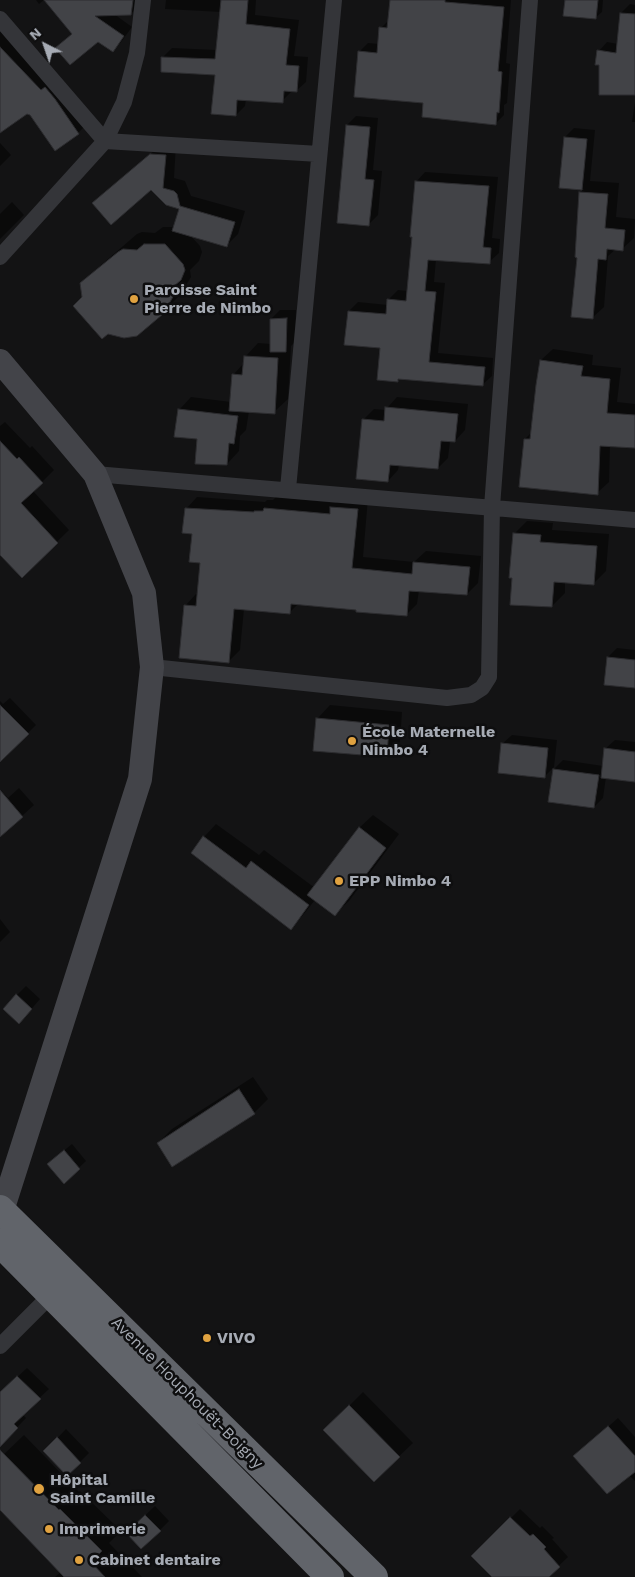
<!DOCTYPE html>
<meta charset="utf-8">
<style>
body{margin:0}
#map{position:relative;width:635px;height:1577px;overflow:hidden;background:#131314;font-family:"Work Sans",sans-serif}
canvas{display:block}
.north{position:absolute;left:20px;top:20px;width:50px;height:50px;-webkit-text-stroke:4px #0e0e0f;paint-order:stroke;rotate:319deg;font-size:14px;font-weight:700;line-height:20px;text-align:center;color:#a6abb4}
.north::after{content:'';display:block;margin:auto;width:18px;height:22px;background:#a6abb4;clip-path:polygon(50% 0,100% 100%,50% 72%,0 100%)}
</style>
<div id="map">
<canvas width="635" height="1577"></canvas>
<div class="north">N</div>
</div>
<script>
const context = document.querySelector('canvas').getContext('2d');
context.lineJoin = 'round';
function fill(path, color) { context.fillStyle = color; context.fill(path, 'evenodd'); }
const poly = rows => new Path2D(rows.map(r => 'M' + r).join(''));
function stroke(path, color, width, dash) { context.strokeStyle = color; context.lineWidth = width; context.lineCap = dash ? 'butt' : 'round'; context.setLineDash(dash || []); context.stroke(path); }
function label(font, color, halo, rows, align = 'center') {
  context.font = font + ' "Work Sans",sans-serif'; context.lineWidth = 5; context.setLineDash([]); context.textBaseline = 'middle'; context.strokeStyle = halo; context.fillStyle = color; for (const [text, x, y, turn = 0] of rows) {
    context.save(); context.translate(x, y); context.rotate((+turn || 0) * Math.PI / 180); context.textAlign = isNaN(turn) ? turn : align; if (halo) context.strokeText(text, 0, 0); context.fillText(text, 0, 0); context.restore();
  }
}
fill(poly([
 [36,0,44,0,39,4],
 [45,0,140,0,140,4,131,14,114,14,132,27,121,42,112,51,97,40,73,34],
 [166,0,256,0,255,15,299,20,294,56,308,57,306,82,296,91,292,91,282,101,246,99,245,106,236,115,216,74,163,57,172,48,217,50,221,12,165,9],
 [391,0,511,0,506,63,510,64,507,103,504,105,504,115,495,124,425,102,359,52,368,43,379,44,381,28,390,19],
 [566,0,603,0,602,12,595,18],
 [630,4,635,5,635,94,599,51,607,42,618,44,621,13],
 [0,29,87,124,78,133,55,149,30,114,27,112,0,132],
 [635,102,635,122,632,122],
 [356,116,378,118,373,170,382,171,378,215,369,224,347,125],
 [574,128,595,130,590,181,619,183,616,217,635,219,634,238,622,249,616,249,608,256,604,307,592,318,578,256,580,192,584,189,560,187,565,137],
 [0,143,11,155,0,166],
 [162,144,176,144,174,178,185,181,191,196,245,211,238,234,227,245,189,234,200,246,202,252,199,261,190,270,191,277,180,295,162,313,83,298,82,284,100,266,137,234,142,232,155,233,163,227,175,227,181,208,151,189,105,192],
 [425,172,498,177,492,238,500,239,499,253,489,262,436,259,434,282,445,283,438,353,493,358,492,376,482,385,400,378,398,381,382,347,349,311,358,302,388,305,389,299,398,290,408,291,413,236,416,182],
 [12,202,24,215,0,239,0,214],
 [280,310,296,310,295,342,291,346,288,399,274,412,249,411,246,430,240,436,239,451,227,464,198,438,179,410,191,397,231,402,233,375,244,363,245,357,258,343,271,344,271,319],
 [553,349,593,355,592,365,621,368,617,402,635,404,635,447,610,445,609,482,597,493,525,439,532,432,541,360],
 [397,397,468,404,465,430,455,441,450,441,448,458,438,468,399,465,398,470,388,481,363,420,374,409,386,410,387,408],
 [5,422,30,448,32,446,54,470,33,491,69,530,22,576,0,545,0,426],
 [343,496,368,498,363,557,414,562,426,551,481,556,478,583,467,594,419,590,417,604,406,615,358,608,299,603,289,613,244,609,240,650,228,662,185,606,196,594,198,595,202,562,186,509,197,497,265,502,267,500,273,500,276,497,336,503],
 [527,521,553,523,552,530,609,534,606,571,593,584,565,582,565,593,552,606,514,534],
 [617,648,635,650,635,686,608,657],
 [10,698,36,725,7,754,0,747,0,701,3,704],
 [330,705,402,712,400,742,386,756,317,719],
 [512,735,557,740,554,767,545,776,502,744],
 [615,740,635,742,635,780,606,777,603,798,594,807,554,769,563,760,603,766,605,749],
 [19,788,34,805,0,836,0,789,8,798],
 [373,815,399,834,349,901,335,914,315,900,303,915,291,928,204,837,216,824,259,855,264,850,315,888,359,828],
 [0,919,10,932,0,942],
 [26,986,40,999,28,1013,17,995],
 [253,1077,268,1099,254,1113,172,1165,158,1143,172,1129],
 [72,1144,86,1161,64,1182,56,1157],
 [27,1368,49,1389,22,1414,26,1418,0,1445,0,1393],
 [363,1392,413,1443,374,1480,325,1430],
 [618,1418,635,1437,635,1481,629,1475,575,1456],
 [66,1429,89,1453,68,1474,45,1451],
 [24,1435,79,1492,80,1491,121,1531,109,1543,142,1577,55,1577,61,1572,0,1508,0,1458],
 [155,1506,169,1521,160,1530,136,1524],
 [520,1509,540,1528,542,1526,554,1538,552,1539,568,1557,547,1577,494,1577,473,1556]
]), '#0007');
const building = poly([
 [44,0,133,0,131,15,95,16,124,36,113,52,98,42,70,65,55,48,72,34,44,0],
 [221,0,248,0,246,24,290,29,286,65,299,66,297,92,284,91,283,103,237,100,236,116,211,114,215,75,161,72,161,57,215,59,221,0],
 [390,0,445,0,445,2,504,7,498,71,502,72,499,113,497,112,496,125,422,117,423,103,354,97,358,51,377,53,379,27,387,28,390,0],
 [565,0,598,0,596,19,563,16,565,0],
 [620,13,635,14,635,95,599,95,599,65,595,65,597,50,616,53,620,13],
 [0,47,41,90,45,87,55,99,79,134,55,151,30,115,27,114,0,133,0,47],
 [346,125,370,127,365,179,374,180,369,226,337,223,346,125],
 [564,137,587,139,582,190,559,188,564,137],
 [150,154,166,155,163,188,174,191,177,194,180,206,235,222,227,247,172,231,179,209,166,205,151,190,111,225,92,203,150,154],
 [415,181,489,186,483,247,491,248,490,264,428,260,425,291,436,292,429,362,485,367,483,386,398,379,398,382,377,380,380,348,344,345,348,311,386,314,387,299,406,301,412,237,410,237,415,181],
 [579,192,608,194,605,228,625,230,623,251,607,249,606,260,598,259,593,319,571,317,577,258,575,257,579,192],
 [144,244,165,244,183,264,185,270,181,280,173,287,174,295,163,314,137,336,124,338,108,334,102,339,73,306,82,297,80,283,118,252,123,249,137,250,144,244],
 [287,318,286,352,270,352,270,319,287,318],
 [244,356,278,358,275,414,229,411,232,374,242,375,244,356],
 [540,360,583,366,581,376,610,379,607,413,635,415,635,448,600,446,598,495,519,487,524,439,530,439,536,385,540,360],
 [385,407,458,414,455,442,441,441,438,469,390,465,388,482,356,479,362,419,384,421,385,407],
 [178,409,238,416,234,444,229,443,227,465,195,464,197,439,174,437,178,409],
 [0,441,17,459,19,457,43,483,21,503,58,543,22,578,0,555,0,441],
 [330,507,358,509,352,568,412,574,413,562,470,567,467,595,409,591,407,616,356,612,356,610,291,604,290,614,234,609,229,663,179,658,184,605,196,606,200,563,189,562,192,534,182,533,185,508,254,512,254,511,263,511,264,508,330,514,330,507],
 [513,533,541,535,540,542,597,546,594,585,554,582,552,607,510,605,512,578,509,578,513,533],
 [607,657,635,660,635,688,604,685,607,657],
 [0,705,29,734,0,762,0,705],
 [316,718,389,725,387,757,313,751,316,718],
 [501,743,548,748,545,778,498,773,501,743],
 [604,748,635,752,635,782,601,778,604,748],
 [553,769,599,775,594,808,548,802,553,769],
 [0,790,23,817,0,837,0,790],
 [359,827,386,848,335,916,307,895,359,827],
 [203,836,246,868,251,861,309,905,291,930,191,853,203,836],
 [16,994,32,1009,19,1024,3,1009,16,994],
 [239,1089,255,1114,172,1167,157,1143,239,1089],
 [64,1150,80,1169,64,1184,47,1164,64,1150],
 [17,1376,41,1399,14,1424,18,1428,0,1447,0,1392,17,1376],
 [349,1405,400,1457,374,1482,323,1430,349,1405],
 [608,1426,635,1456,635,1472,607,1494,573,1456,608,1426],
 [57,1437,81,1463,67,1476,43,1451,57,1437],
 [0,1450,59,1510,60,1509,102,1551,91,1562,105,1577,64,1577,0,1510,0,1450],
 [145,1515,161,1531,141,1549,126,1533,145,1515],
 [510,1517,530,1536,533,1534,546,1547,544,1549,560,1567,549,1577,492,1577,471,1556,510,1517]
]);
fill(building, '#424347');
stroke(building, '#2d2d30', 1);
stroke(poly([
 [0,19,105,141,319,154],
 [0,257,105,141,124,102,137,53,143,0],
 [95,474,635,520],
 [288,489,334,0],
 [152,667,447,698,471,695,482,688,489,677,492,507,530,0],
 [0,1346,51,1295]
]), '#343539', 16);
stroke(poly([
 [0,361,95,474,144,593,152,667,140,779,0,1217]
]), '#434449', 24);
stroke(poly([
 [0,1209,374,1577],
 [0,1243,330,1577]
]), '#61646a', 28);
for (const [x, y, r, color] of [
 [134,299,5,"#e0a240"],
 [352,741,5,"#e0a240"],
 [339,881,5,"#e0a240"],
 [207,1338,5,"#e0a240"],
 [39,1489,6,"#e0a240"],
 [49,1529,5,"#e0a240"],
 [79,1560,5,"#e0a240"]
]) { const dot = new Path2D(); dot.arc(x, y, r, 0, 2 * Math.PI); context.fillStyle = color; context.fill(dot); stroke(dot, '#0e0e0f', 2); }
label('bold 16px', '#a6abb4', '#0e0e0f', [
 ["Paroisse Saint",144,290],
 ["Pierre de Nimbo",144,308],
 ["École Maternelle",362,732],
 ["Nimbo 4",362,750],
 ["EPP Nimbo 4",349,881],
 ["VIVO",217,1338],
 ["Hôpital",50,1480],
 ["Saint Camille",50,1498],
 ["Imprimerie",59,1529],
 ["Cabinet dentaire",89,1560]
], 'left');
label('16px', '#a6abb4', '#0e0e0f', [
 ["Avenue Houphouët-Boigny",187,1393,45]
]);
</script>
